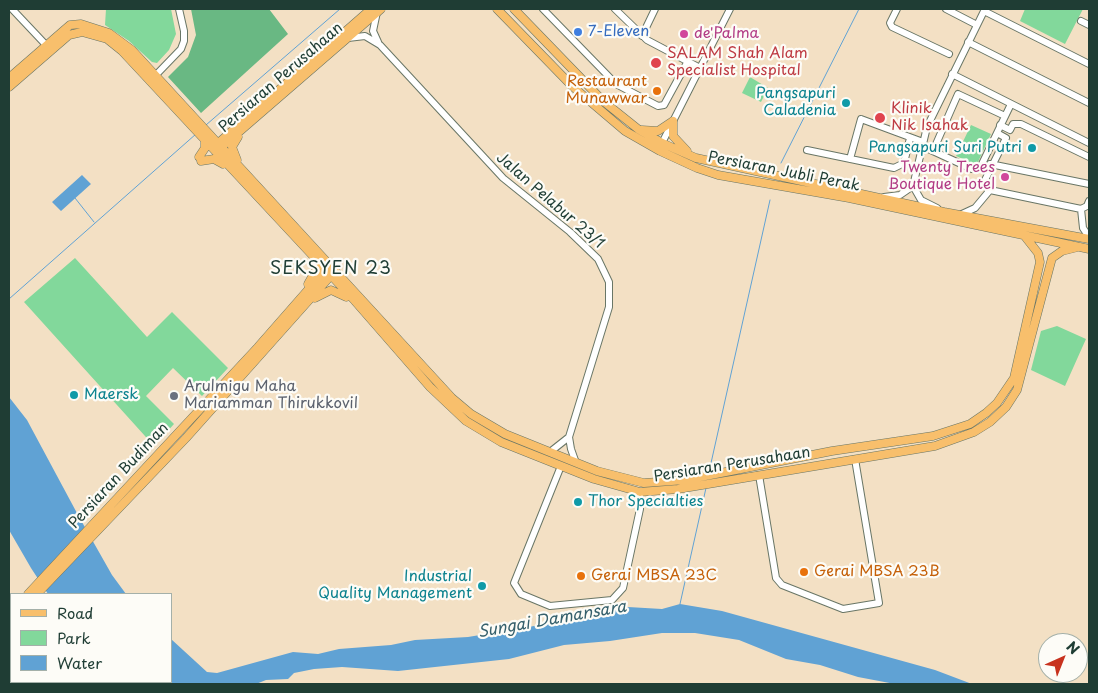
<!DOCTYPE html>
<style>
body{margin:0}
#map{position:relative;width:1098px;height:693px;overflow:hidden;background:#f3e0c4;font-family:"Playpen Sans",sans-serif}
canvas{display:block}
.frame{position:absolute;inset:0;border:10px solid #1f3d34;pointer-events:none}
.legend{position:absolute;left:10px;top:593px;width:162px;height:90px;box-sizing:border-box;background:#fdfcf7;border:1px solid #a4b0a9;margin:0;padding:6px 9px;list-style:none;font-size:15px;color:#1f3d34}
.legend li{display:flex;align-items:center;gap:10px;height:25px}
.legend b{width:25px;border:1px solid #a4b0a9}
.north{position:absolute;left:1038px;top:633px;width:50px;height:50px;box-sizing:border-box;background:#fdfcf7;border:1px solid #a4b0a9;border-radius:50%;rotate:44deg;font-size:14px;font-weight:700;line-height:20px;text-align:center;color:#1f3d34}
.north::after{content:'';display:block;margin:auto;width:18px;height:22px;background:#c8321e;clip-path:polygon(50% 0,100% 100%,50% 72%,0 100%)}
</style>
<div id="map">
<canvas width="1098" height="693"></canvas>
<div class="frame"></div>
<ul class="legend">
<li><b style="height:6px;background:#f8bf6c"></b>Road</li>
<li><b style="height:14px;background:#82d89b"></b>Park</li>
<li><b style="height:14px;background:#60a2d4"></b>Water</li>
</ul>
<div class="north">N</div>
</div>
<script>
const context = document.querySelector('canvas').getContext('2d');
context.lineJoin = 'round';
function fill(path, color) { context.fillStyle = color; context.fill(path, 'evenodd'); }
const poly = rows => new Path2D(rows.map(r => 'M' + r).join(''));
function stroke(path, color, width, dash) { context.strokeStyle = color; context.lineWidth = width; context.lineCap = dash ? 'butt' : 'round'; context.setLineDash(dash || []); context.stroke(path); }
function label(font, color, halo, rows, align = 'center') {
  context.font = font + ' "Playpen Sans",sans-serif'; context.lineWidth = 4.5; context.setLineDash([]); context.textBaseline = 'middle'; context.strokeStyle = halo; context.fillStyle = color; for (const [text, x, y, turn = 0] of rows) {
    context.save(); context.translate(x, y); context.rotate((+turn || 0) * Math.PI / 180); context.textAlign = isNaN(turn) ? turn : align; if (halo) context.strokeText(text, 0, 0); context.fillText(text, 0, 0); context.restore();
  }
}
fill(poly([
 [106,9,171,9,176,34,169,50,157,63,152,62,129,41,105,25],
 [1025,9,1083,9,1065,44,1020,21],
 [750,77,768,88,761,102,742,93],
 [971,125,991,134,978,162,972,163,956,156],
 [75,258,147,337,172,312,228,368,202,396,173,368,146,396,174,424,154,446,24,302],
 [1057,326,1086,339,1065,386,1031,370,1041,331]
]), '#82d89b');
fill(poly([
 [191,9,269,9,288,34,201,113,168,77,188,57,196,35]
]), '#69b883');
fill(poly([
 [82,175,91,184,61,211,52,202],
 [9,397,27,420,78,515,112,575,126,594,48,594,31,568,9,530],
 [680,604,722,611,935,670,972,684,895,684,858,677,820,665,786,659,739,640,695,633,662,633,610,641,564,645,509,659,398,671,342,667,314,669,294,673,288,679,266,680,256,684,126,684,124,682,171,682,171,639,207,672,217,673,293,652,318,654,339,649,391,645,415,640,468,637,540,625,589,611,628,607,662,609]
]), '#60a2d4');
stroke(poly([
 [206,125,340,9],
 [781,163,859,9],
 [75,198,94,222],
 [9,299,196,134],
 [709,472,770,200],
 [680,604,706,488]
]), '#60a2d4', 1);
const minor = poly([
 [543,9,616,84,658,106,664,105,688,61],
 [615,9,647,40,700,68],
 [897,9,890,23,892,27,949,54],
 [946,9,977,25],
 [13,10,46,45],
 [984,11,1089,64],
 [377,12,373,31,378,42],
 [1081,21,1089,25],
 [642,36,655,9],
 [348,38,365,36,380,45,503,178,570,232,598,259,609,282,609,307,569,437,571,449,576,463],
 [968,42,1089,103],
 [952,74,1089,143],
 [153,78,181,49,184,41,184,31,179,9],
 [1000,125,1010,130,1013,124,1021,124,1089,157],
 [997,133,1006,138,984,182,990,190,1081,209,1087,206,1089,201],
 [662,143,730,9],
 [922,146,972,169,981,166,1011,104],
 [807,150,894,168,904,163,910,138],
 [933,151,958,94,1005,116],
 [850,159,861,119,923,142],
 [990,164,1089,184],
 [913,186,927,127,985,9],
 [913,186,921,200,937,208],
 [884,197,900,195,913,186],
 [1081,209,1083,228,1089,237],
 [962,214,975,208,990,190],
 [550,452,569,437],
 [561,466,514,583,521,594,550,606,612,600,623,588,640,509,640,492],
 [759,475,776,578,782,585,843,609,879,603,855,459],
 [9,658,11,657],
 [59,682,61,684]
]);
const major = poly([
 [497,9,572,86,625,131,660,151,697,168,718,175,849,198,1089,249],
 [514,9,603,101,638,129,662,143,696,158,944,212,1089,239],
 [9,78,70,25,81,24,109,33,132,50,452,398,471,414,505,434,597,471,644,483,685,480,832,451,933,436,970,424,986,413,997,403,1014,378,1040,262,1038,253,1023,234],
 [9,87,69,35,82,32,107,39,122,51,355,301,430,387,466,421,501,442,594,479,640,492,678,489,935,446,974,432,990,422,1006,407,1017,390,1052,258,1062,251,1078,247],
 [673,121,673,136,687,151],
 [642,130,658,131,673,121],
 [215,146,371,9],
 [218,150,381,9],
 [199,157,205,148,205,141],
 [237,160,232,147,238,137],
 [201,161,214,159,223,164],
 [308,284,316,270,315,258],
 [315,298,331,290,346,297],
 [28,594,258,347,329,266],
 [37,594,186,438,334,272],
 [9,616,11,613],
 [9,627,11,624]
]);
stroke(minor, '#697666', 8);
stroke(major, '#697666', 9);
stroke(minor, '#fff', 6);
stroke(major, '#f8bf6c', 8);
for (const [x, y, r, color] of [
 [578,32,5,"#3f7fe0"],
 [684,34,5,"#d1479c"],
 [656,63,6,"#e0444e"],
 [657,91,5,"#e8710a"],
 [846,103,5,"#0f9aa8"],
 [880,118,6,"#e0444e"],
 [1032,148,5,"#0f9aa8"],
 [1005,177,5,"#d1479c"],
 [74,395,5,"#0f9aa8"],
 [174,396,5,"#6b7280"],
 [578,502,5,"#0f9aa8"],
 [804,572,5,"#e8710a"],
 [581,576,5,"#e8710a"],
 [482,586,5,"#0f9aa8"]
]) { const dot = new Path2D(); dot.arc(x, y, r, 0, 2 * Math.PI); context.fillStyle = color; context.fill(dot); stroke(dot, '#fdfcf7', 2); }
label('15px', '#366cbe', '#fdfcf7', [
 ["7-Eleven",588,32]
], 'left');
label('15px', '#b23c85', '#fdfcf7', [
 ["de'Palma",694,34],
 ["Twenty Trees",995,168,"right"],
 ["Boutique Hotel",995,185,"right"]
], 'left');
label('15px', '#be3a42', '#fdfcf7', [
 ["SALAM Shah Alam",667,54],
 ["Specialist Hospital",667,71],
 ["Klinik",891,109],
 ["Nik Isahak",891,126]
], 'left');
label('15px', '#1f3d34', '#fdfcf7', [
 ["Persiaran Perusahaan",281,78,-41],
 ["Persiaran Jubli Perak",784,172,11],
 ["Jalan Pelabur 23/1",550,201,41],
 ["Persiaran Perusahaan",732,465,-9],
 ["Persiaran Budiman",119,476,-47]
]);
label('15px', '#c56008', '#fdfcf7', [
 ["Restaurant",647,82,"right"],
 ["Munawwar",647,99,"right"],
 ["Gerai MBSA 23B",814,572],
 ["Gerai MBSA 23C",591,576]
], 'left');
label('15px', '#0d838f', '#fdfcf7', [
 ["Pangsapuri",836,94],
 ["Caladenia",836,111],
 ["Pangsapuri Suri Putri",1022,148],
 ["Maersk",84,395,"left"],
 ["Thor Specialties",588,502,"left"],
 ["Industrial",472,577],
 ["Quality Management",472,594]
], 'right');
label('15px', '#5b616d', '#fdfcf7', [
 ["Arulmigu Maha",184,387],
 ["Mariamman Thirukkovil",184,404]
], 'left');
label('italic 16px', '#36606c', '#fdfcf7', [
 ["Sungai Damansara",552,620,-10]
]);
context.letterSpacing = '1px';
label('18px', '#1f3d34', '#fdfcf7', [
 ["SEKSYEN 23",331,269]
]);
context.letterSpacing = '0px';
</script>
